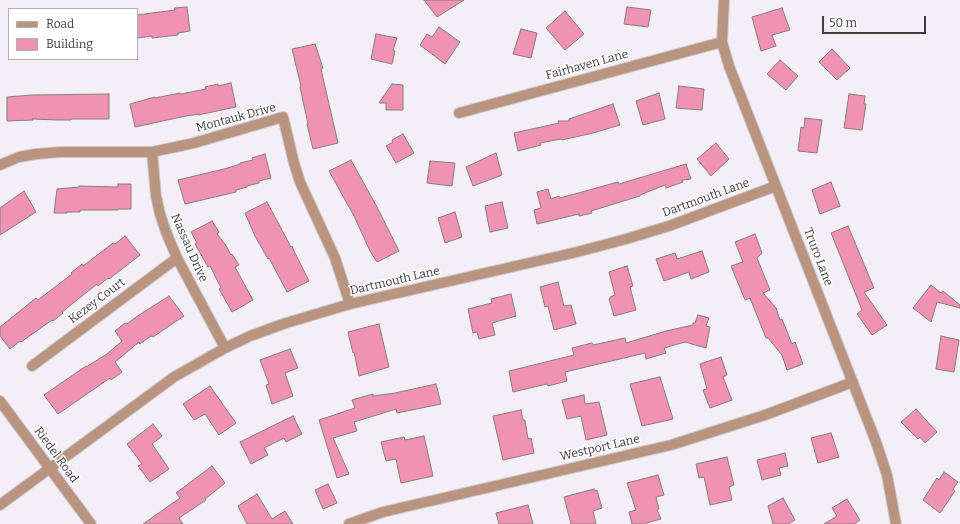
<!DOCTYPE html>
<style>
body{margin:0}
#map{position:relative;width:960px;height:524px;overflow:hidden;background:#f4eff6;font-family:Bitter,serif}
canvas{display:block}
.legend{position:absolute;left:8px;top:8px;width:130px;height:52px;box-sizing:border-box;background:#fff;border:1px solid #b2b1b2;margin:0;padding:5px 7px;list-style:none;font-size:12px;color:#3e3c3f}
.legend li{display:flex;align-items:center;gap:8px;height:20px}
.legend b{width:20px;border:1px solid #b2b1b2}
.scale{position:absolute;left:822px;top:16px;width:104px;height:18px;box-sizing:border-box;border:2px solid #3e3c3f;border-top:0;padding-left:5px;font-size:12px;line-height:14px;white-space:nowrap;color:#3e3c3f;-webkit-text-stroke:3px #fff;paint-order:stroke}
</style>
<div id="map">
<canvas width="960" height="524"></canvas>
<ul class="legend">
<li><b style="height:5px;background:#b99480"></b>Road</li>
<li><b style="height:11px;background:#f092b2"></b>Building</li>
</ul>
<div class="scale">50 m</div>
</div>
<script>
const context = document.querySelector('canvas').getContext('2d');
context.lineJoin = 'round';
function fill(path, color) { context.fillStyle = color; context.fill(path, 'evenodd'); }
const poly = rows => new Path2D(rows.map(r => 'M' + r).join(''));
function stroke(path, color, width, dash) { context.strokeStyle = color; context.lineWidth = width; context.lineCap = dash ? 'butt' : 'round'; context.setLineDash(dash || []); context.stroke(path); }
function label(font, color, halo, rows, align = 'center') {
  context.font = font + ' Bitter,serif'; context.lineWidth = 3; context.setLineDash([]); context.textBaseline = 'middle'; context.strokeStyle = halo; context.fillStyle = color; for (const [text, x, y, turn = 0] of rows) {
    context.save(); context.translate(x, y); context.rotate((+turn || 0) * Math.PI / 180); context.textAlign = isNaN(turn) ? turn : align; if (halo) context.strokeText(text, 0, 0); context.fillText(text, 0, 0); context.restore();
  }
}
const building = poly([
 [424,0,464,0,437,17,424,0],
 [187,7,190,31,178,33,178,35,152,38,152,36,137,38,137,15,175,10,174,8,187,7],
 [627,7,651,10,648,27,624,24,627,7],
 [782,8,790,30,772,35,776,46,761,51,752,17,782,8],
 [565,11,584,34,565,50,546,28,565,11],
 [439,27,460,42,445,64,420,45,427,34,432,37,439,27],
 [521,29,537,33,531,58,513,54,521,29],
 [376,34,397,38,393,50,395,51,392,64,371,59,376,34],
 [315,44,323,68,321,69,325,87,338,143,313,149,307,124,308,124,300,87,301,86,292,49,315,44],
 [832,49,850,68,837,80,819,62,832,49],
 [780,60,798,76,786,90,767,74,780,60],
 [231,83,236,107,198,115,198,114,181,117,135,127,130,104,155,97,155,98,180,93,181,94,206,89,205,87,218,84,218,86,231,83],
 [392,84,403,85,403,110,386,110,386,103,379,103,392,84],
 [679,86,704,89,702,110,676,108,679,86],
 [659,93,665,119,643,125,636,101,659,93],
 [109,94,109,119,71,119,71,120,58,120,32,119,33,120,7,121,7,97,32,95,109,94],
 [849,94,865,96,864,104,866,104,862,130,844,128,849,94],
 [613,104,620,125,593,133,562,140,561,139,540,143,541,145,518,151,514,133,559,123,558,121,569,121,569,119,613,104],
 [805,118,822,120,817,153,798,151,801,127,804,128,805,118],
 [403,134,414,153,396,163,386,146,393,142,392,140,403,134],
 [716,143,729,159,711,176,697,159,716,143],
 [496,153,502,175,473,186,466,167,496,153],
 [265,154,271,178,259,181,259,183,247,186,247,187,236,190,236,192,185,204,178,180,228,168,240,164,240,163,253,160,252,158,265,154],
 [351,160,377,207,399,251,377,262,370,251,354,216,329,171,351,160],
 [430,161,455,163,452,186,427,183,430,161],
 [686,164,691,179,682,180,683,182,666,188,665,185,640,195,640,196,591,211,592,213,579,216,579,214,537,224,534,210,541,208,537,192,548,189,551,199,559,196,560,198,618,182,619,184,686,164],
 [831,182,840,206,820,214,812,190,831,182],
 [118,184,131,184,131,209,118,209,118,210,80,210,80,212,67,212,67,213,54,213,57,189,79,187,79,186,118,187,118,184],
 [24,191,36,212,0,235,0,208,24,191],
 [267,202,291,247,292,246,294,251,309,281,287,292,269,258,268,259,255,236,245,213,267,202],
 [502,202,508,228,490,232,485,206,502,202],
 [455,212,462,237,445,243,438,218,455,212],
 [212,221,219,232,217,234,225,244,231,255,232,254,239,265,235,267,253,300,232,312,219,289,221,288,210,266,208,267,195,244,197,243,191,232,212,221],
 [848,226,874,288,864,292,887,325,872,335,857,314,862,310,831,233,848,226],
 [755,234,762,253,757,258,770,290,763,293,776,308,780,320,782,319,792,344,795,342,803,364,787,370,782,355,768,338,766,338,750,298,745,300,731,266,743,262,735,242,755,234],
 [125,236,140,255,109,279,108,278,98,286,97,284,62,312,63,313,53,321,52,320,21,342,20,341,10,349,0,336,0,327,36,298,38,300,72,274,71,273,82,264,83,266,113,243,115,244,125,236],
 [702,251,709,272,691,279,689,272,664,281,656,259,675,253,677,259,702,251],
 [627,266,632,283,633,286,630,287,636,310,614,316,609,299,610,299,610,297,615,295,609,272,627,266],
 [558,282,564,306,571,305,576,324,554,330,548,306,545,307,540,287,558,282],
 [931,285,941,293,943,291,960,305,960,308,937,302,931,322,913,308,931,285],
 [511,294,516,316,492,323,495,335,479,339,477,332,473,333,468,309,492,303,491,299,511,294],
 [169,296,184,316,153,337,151,336,140,344,139,342,115,362,122,372,111,380,110,378,58,414,44,395,86,366,86,367,107,354,122,341,115,331,125,323,127,324,136,317,169,296],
 [698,315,709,318,706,326,710,327,706,348,685,342,664,348,666,353,646,359,645,353,565,372,567,381,548,386,547,384,513,392,509,371,574,355,572,348,592,343,593,345,625,338,626,343,666,331,693,325,693,323,695,323,698,315],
 [379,324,389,367,359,376,354,352,353,353,348,332,379,324],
 [941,336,959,340,954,372,936,369,941,336],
 [290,349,298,368,285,373,293,396,272,404,266,385,269,384,260,360,290,349],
 [721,357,727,375,723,377,732,400,710,408,703,390,707,389,700,364,721,357],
 [660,377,673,419,642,426,630,384,660,377],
 [436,384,441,404,397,413,396,409,354,422,357,431,333,438,349,474,337,478,319,420,355,408,352,400,373,394,373,396,395,393,436,384],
 [210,386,236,423,219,435,205,414,194,420,183,404,210,386],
 [584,395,585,404,599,402,607,435,586,440,581,416,567,419,562,400,584,395],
 [916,409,937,432,925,443,920,437,918,439,901,422,916,409],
 [521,410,523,420,525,420,528,439,531,438,534,453,503,460,493,416,521,410],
 [293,416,302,434,286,442,284,438,264,448,268,455,251,464,240,442,293,416],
 [153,424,162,436,152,444,169,469,150,482,138,466,142,464,127,444,153,424],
 [831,433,839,457,818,463,811,438,831,433],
 [424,436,433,476,401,483,396,459,386,461,381,442,404,437,405,440,424,436],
 [785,453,788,466,779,468,781,475,762,480,757,460,785,453],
 [727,457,734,485,729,487,732,500,710,505,704,477,699,478,696,464,727,457],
 [212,466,225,483,205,499,206,500,179,518,183,524,143,524,180,498,176,493,212,466],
 [944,472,958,482,953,489,955,491,940,513,923,500,937,478,939,480,944,472],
 [658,475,664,495,656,497,659,509,657,510,661,519,643,524,632,524,629,512,636,510,627,483,658,475],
 [328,484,337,503,323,509,315,490,328,484],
 [594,489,594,491,597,490,602,508,593,511,596,524,571,524,564,497,594,489],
 [257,494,272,519,285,511,293,524,247,524,238,506,257,494],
 [783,498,795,520,788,524,773,524,768,506,783,498],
 [847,499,860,520,854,524,824,524,837,516,832,508,847,499],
 [528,505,533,524,499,524,496,513,528,505]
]);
fill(building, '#f092b2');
stroke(building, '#857c7f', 1);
const minor = poly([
 [724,0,722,42,729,66,876,442,887,475,896,524],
 [459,113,722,42],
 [152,152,156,196,160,214,166,232,177,258,225,348],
 [0,165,19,157,36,154,60,152,152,152,194,143,283,117,294,163,300,182,335,258,350,304],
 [32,366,177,258],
 [0,401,91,524],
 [0,505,174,377,225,348,250,336,286,323,350,304,577,252,626,239,669,226,776,186],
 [349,524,383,512,671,445,765,415,853,382]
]);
stroke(minor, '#d0cbd1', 12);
stroke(minor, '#b99480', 10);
label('12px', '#3e3c3f', '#fff', [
 ["Fairhaven Lane",587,65,-15],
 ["Montauk Drive",236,118,-15],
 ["Dartmouth Lane",706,198,-20],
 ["Nassau Drive",189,248,66],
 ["Truro Lane",818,257,69],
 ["Dartmouth Lane",395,281,-13],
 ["Kezey Court",97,301,-37],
 ["Westport Lane",600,448,-13],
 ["Riedel Road",56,455,54]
]);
</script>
